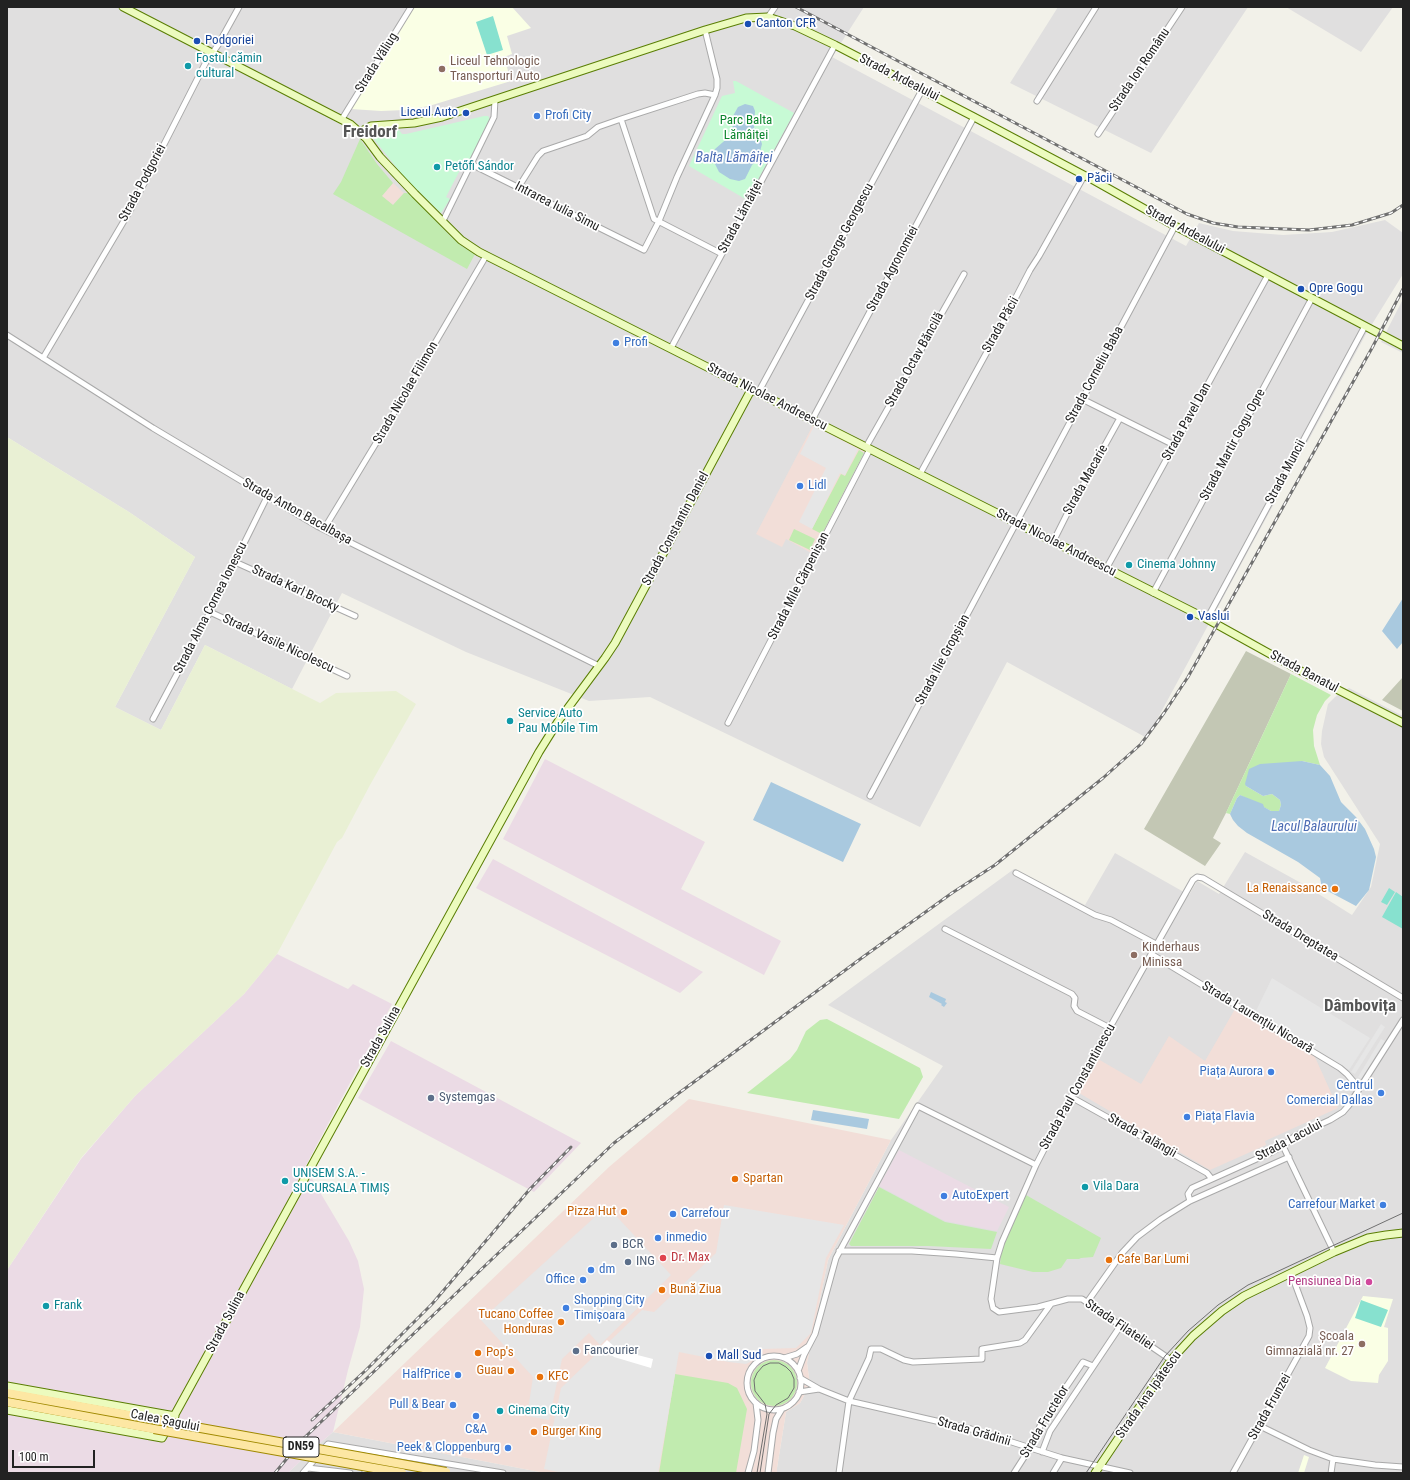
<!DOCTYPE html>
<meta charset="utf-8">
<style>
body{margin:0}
#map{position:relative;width:1410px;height:1480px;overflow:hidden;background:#f2f1e9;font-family:"Roboto Condensed",sans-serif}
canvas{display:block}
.frame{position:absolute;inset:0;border:8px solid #222;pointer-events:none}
.scale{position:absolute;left:12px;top:1450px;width:83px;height:18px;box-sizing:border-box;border:2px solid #222;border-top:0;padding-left:5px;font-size:12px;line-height:14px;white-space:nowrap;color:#222;-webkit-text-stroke:3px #fff;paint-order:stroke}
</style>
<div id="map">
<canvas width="1410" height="1480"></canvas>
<div class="frame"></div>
<div class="scale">100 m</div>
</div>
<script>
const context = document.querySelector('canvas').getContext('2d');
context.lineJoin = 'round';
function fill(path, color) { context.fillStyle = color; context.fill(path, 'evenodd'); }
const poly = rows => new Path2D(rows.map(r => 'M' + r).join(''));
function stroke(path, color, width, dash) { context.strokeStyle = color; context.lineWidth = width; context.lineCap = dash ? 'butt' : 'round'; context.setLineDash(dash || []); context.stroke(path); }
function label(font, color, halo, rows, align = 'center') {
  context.font = font + ' "Roboto Condensed",sans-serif'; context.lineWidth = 3.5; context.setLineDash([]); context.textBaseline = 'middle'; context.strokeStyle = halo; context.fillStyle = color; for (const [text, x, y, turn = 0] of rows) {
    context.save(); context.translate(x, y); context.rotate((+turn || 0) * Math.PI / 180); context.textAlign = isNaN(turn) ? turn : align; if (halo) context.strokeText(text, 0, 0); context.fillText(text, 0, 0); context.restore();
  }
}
fill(poly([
 [7,7,864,7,832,57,1186,246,1199,223,1233,231,1283,235,1332,232,1385,220,1403,233,1403,274,1366,334,1147,738,1007,662,920,827,650,697,589,701,466,652,342,593,292,689,205,645,161,730,115,707,195,557,129,512,7,437],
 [1058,7,1248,7,1151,153,1010,83],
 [1286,7,1393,7,1361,52],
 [1403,299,1403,353,1381,342],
 [1349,688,1403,716,1403,1473,777,1473,777,1468,786,1412,800,1403,810,1385,807,1363,828,1260,891,1140,943,1066,828,1005,1014,869,1085,905,1115,853,1189,895,1197,881,1219,894,1245,852,1301,883,1352,915,1371,887,1380,844,1324,757,1321,744,1322,731,1328,704,1335,697],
 [333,1432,545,1473,288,1473,312,1450]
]), '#e0dfdf');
fill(poly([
 [393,183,404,193,393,205,381,196],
 [813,425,865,451,813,554,786,539,782,547,756,534],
 [1235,1009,1314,1055,1338,1108,1265,1141,1266,1145,1210,1170,1079,1093,1098,1059,1141,1084,1169,1036,1205,1061],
 [689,1099,891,1140,828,1260,807,1363,810,1385,800,1403,786,1412,777,1468,777,1473,545,1473,333,1432,609,1167]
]), '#f2ded8');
fill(poly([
 [545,759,705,842,681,889,781,941,764,975,503,839],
 [493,859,703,972,680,993,476,888],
 [277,954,348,989,353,984,392,1004,305,1167,349,1241,358,1261,364,1289,360,1327,348,1370,333,1432,312,1450,288,1473,7,1473,7,1270,81,1159,135,1096,244,994],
 [391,1041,581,1143,534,1192,358,1098],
 [899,1150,1009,1207,997,1231,945,1221,879,1186]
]), '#ebdbe5');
fill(poly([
 [414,7,512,7,531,28,507,36,512,54,504,57,511,81,429,106,405,110,381,111,351,109],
 [1363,1296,1393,1299,1384,1327,1388,1328,1388,1361,1379,1375,1378,1383,1351,1381,1325,1368],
 [1304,1455,1309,1457,1304,1473,1298,1473]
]), '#faffe5');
fill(poly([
 [1246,651,1291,674,1226,813,1213,838,1221,843,1205,866,1144,829],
 [1403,677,1403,711,1382,700]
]), '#c3c7b4');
fill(poly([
 [7,437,129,512,195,557,115,707,161,730,205,645,320,703,336,693,396,691,416,704,370,785,342,838,337,842,277,954,244,994,135,1096,81,1158,7,1270]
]), '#e9f0d4');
fill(poly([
 [360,139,377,164,393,183,382,196,393,205,404,193,410,193,451,237,463,247,475,254,467,269,333,194,341,182],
 [859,450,864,453,822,534,812,529,841,474,845,476],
 [794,529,815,539,810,550,789,540],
 [1291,674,1331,695,1325,701,1317,715,1313,730,1314,746,1320,765,1302,761,1246,786,1263,796,1272,794,1280,800,1281,805,1279,811,1271,811,1240,795,1237,798,1230,814,1226,813],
 [827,1019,920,1068,923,1077,899,1119,747,1093,790,1059,797,1050,806,1031,820,1020],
 [879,1187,945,1222,997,1232,991,1249,928,1246,851,1246,849,1244],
 [1026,1195,1101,1238,1093,1257,1081,1258,1079,1259,1067,1259,1061,1268,1048,1272,1033,1272,1000,1264,1002,1245],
 '751 1383a23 23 0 1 1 46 0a23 23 0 1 1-46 0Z',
 [675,1374,728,1383,737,1388,747,1409,736,1473,659,1473]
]), '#c1ebaf');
fill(poly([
 [733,81,736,81,794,113,747,200,689,166,722,96,735,93],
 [484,116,488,116,490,119,466,167,462,166,446,197,450,199,441,213,404,177,373,138,375,134,378,132,399,130,402,134,406,134]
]), '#c7fad5');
fill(poly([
 [493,16,503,50,487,55,476,22],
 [1389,888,1395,892,1387,905,1381,902],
 [1396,892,1403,897,1403,929,1382,917],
 [1361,1300,1388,1310,1381,1327,1355,1318]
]), '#87e1cf');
fill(poly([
 [814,426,858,449,845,475,840,473,812,529,799,522,826,468,800,454],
 [1272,978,1370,1038,1349,1070,1255,1013],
 [1381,1024,1385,1027,1355,1074,1351,1072],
 [1381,1039,1385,1041,1361,1079,1358,1077],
 [724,1205,844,1225,826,1258,811,1333,796,1348,762,1349,756,1353,750,1362,746,1364,729,1362,679,1352,658,1473,563,1473,544,1469,561,1388,642,1310,654,1312,716,1253],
 [607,1206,671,1275,600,1345,589,1333,562,1359,549,1420,527,1416,533,1377,481,1320]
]), '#e6e6e6');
fill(poly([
 [745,104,753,106,755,111,754,128,759,135,762,144,758,159,752,165,745,179,739,181,730,179,719,172,715,164,713,157,715,149,730,136,733,125,733,116,738,107],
 [1403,598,1403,642,1397,649,1382,631],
 [1302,761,1320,765,1330,776,1341,802,1356,817,1365,829,1374,849,1376,857,1369,890,1356,906,1322,888,1320,878,1298,862,1247,833,1238,826,1233,820,1230,814,1237,798,1240,795,1263,804,1264,807,1271,811,1279,811,1281,805,1280,800,1272,794,1263,796,1246,786,1245,784,1249,769,1260,764],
 [771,782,861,824,843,862,753,820],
 [931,992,946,999,945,1002,947,1003,944,1007,941,1005,942,1004,929,997],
 [813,1110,869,1119,867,1129,811,1120]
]), '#a9c9df');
fill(poly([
 [607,1340,618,1350,653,1359,651,1368,614,1357,601,1346]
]), '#fff');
const street = poly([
 [768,17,775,7],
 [1037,101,1096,7],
 [342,119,411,7],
 [621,119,654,219,722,254],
 [1098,134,1182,7],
 [471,164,644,250,659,221,677,177,715,95,717,88,717,79,705,30],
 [518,188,538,156,543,151,549,149,587,136,598,127,621,119,698,94,705,93,715,95],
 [443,221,494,117,495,100],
 [7,335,153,428,317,526,599,666],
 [671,348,835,45],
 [43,358,131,209,206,62,218,45,239,7],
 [758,393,922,90],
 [1082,399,1174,445],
 [812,420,974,117],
 [866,447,964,274],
 [920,474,999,330,1030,270,1039,256,1084,176],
 [324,529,387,425,486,256],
 [1053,542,1069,510,1120,418],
 [235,562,355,616],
 [1106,569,1268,275],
 [1153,593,1312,298],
 [210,612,347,676],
 [1207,619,1365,326],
 [153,719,210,612,267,497],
 [728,723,870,449],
 [870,796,1175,226],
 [1016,873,1095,915,1111,920,1156,944],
 [945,929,1072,994,1075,998,1074,1006,1077,1011,1110,1028],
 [1151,954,1340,1068,1347,1074,1359,1088],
 [1071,1097,1207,1173,1211,1178],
 [1283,1146,1334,1252],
 [1190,1201,1188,1194,1192,1188,1272,1152,1283,1146,1295,1136,1330,1120,1343,1112,1349,1105,1403,1020],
 [839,1251,912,1251,956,1254,997,1258],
 [1088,1301,1122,1253,1137,1237,1161,1219,1190,1201,1289,1157],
 '747 1383a27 27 0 1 1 54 0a27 27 0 1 1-54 0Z',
 [784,1358,797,1354,807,1347],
 [1171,1360,1082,1299,1068,1299,1038,1307,999,1312,993,1308,991,1299,997,1258,1002,1242,1036,1165,1074,1091,1193,880,1197,877,1203,878,1403,998],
 [798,1371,804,1355,815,1334,836,1258,918,1106,1036,1165],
 [800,1378,819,1389,849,1401,971,1429,1062,1458,1130,1473],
 [799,1392,819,1389],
 [1260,1426,1309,1450,1333,1459,1375,1465,1403,1467],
 [1042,1452,1050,1431,1121,1325],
 [362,1465,366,1473],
 [308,1468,350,1473],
 [303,1473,328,1444,503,1473],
 [748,1473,754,1451,758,1420,756,1403],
 [768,1473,773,1433,776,1419,782,1409],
 [839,1473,849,1401,869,1358,871,1349,881,1349,904,1360,913,1362,982,1359,982,1349,1020,1343,1025,1340,1051,1304],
 [1014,1473,1030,1448,1041,1424,1083,1362,1093,1366],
 [1053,1473,1062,1458],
 [1233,1473,1309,1336,1310,1328,1307,1316,1291,1273],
 [1331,1473,1333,1459]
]);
const secondary = poly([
 [123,7,350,124,366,138,380,157,415,194,461,240,479,252,1207,619,1299,670,1403,723],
 [360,132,371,126,414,123,442,117,705,30,746,18,768,17,795,26,835,45,974,117,1095,181,1175,226,1403,346],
 [7,1386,175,1416],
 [7,1410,162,1438,539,752,559,720,605,658,615,643,751,390],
 [1095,1473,1171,1360,1193,1336,1222,1311,1244,1296,1334,1252,1368,1238,1386,1235,1403,1233]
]);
const primary = poly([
 [7,1393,156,1420],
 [7,1402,154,1429]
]);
stroke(street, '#a9a9a9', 7);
stroke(secondary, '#5a7e04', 9);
stroke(primary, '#a08900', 10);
stroke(street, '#fff', 5);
stroke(secondary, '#ecfbbe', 7);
stroke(primary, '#fde7a3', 8);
stroke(poly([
 [757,1473,767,1414,765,1404,755,1391,754,1380,757,1373,763,1366,770,1363,779,1363,786,1367,791,1372,794,1379,794,1388,788,1398,776,1405,769,1414,760,1473],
 [1086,1473,1165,1356,1188,1331,1218,1305,1248,1285,1270,1275,1403,1213]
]), '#707070', 1);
const rail = poly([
 [796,7,1187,214,1213,223,1238,227,1309,230,1352,225,1391,213,1403,205],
 [312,1420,365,1371,432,1304,530,1189,571,1147],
 [275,1473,303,1439,614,1143,679,1093,863,957,952,893,995,865,1103,778,1141,744,1164,713,1188,677,1372,348,1403,289]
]);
stroke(rail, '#707070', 3);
stroke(rail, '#fff', 1.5, [4.5]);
const primaryBridge = poly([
 [156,1420,446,1472],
 [154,1429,402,1473]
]);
stroke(primaryBridge, '#a08900', 10, []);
stroke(primaryBridge, '#fde7a3', 8);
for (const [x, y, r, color] of [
 [748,24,4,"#1a4fb4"],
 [197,41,4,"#1a4fb4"],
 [188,66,4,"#0f9aa8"],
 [442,69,4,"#8d6e63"],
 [466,113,4,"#1a4fb4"],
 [537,116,4,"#3f7fe0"],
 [437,167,4,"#0f9aa8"],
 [1079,179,4,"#1a4fb4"],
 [1301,289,4,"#1a4fb4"],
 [616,343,4,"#3f7fe0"],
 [800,486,4,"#3f7fe0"],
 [1129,565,4,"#0f9aa8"],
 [1190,617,4,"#1a4fb4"],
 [510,721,4,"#0f9aa8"],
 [1335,889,4,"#e8710a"],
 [1134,955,4,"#8d6e63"],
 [1271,1072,4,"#3f7fe0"],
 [1381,1093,4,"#3f7fe0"],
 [431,1098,4,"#5c6f8a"],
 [1187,1117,4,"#3f7fe0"],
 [735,1179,4,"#e8710a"],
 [285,1181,4,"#0f9aa8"],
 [1085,1187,4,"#0f9aa8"],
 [944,1196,4,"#3f7fe0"],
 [1383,1205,4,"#3f7fe0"],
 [624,1212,4,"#e8710a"],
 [673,1214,4,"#3f7fe0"],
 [658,1238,4,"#3f7fe0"],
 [614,1245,4,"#5c6f8a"],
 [663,1258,4,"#e0444e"],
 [1109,1260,4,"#e8710a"],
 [628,1262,4,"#5c6f8a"],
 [591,1270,4,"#3f7fe0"],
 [583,1280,4,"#3f7fe0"],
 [1369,1282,4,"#d1479c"],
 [662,1290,4,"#e8710a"],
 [46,1306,4,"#0f9aa8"],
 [566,1308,4,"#3f7fe0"],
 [561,1322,4,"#e8710a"],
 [1362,1344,4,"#8d6e63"],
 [576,1351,4,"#5c6f8a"],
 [478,1353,4,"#e8710a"],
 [709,1356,4,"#1a4fb4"],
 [511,1371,4,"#e8710a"],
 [458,1375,4,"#3f7fe0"],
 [540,1377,4,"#e8710a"],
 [453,1405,4,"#3f7fe0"],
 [500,1411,4,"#0f9aa8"],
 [476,1416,4,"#3f7fe0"],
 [534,1432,4,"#e8710a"],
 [508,1448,4,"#3f7fe0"]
]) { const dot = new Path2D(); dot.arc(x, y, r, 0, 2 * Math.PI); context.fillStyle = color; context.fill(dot); stroke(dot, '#fff', 1.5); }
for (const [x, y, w] of [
 [301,1447,36]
]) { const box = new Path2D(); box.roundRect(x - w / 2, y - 10, w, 20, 3); context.fillStyle = '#fff'; context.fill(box); stroke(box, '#222', 1); }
label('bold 12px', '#222', null, [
 ["DN59",301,1447]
]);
label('13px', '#164399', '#fff', [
 ["Canton CFR",756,24],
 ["Podgoriei",205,41],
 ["Liceul Auto",458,113,"right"],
 ["Păcii",1087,179],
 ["Opre Gogu",1309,289],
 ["Vaslui",1198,617],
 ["Mall Sud",717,1356]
], 'left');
label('13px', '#0d838f', '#fff', [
 ["Fostul cămin",196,59],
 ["cultural",196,74],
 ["Petőfi Sándor",445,167],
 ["Cinema Johnny",1137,565],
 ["Service Auto",518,714],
 ["Pau Mobile Tim",518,729],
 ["UNISEM S.A. -",293,1174],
 ["SUCURSALA TIMIȘ",293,1189],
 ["Vila Dara",1093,1187],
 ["Frank",54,1306],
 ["Cinema City",508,1411]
], 'left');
label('13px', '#785e54', '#fff', [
 ["Liceul Tehnologic",450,62],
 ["Transporturi Auto",450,77],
 ["Kinderhaus",1142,948],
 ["Minissa",1142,963],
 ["Școala",1354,1337,"right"],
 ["Gimnazială nr. 27",1354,1352,"right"]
], 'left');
label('13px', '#222', '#fff', [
 ["Strada Văliug",377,63,-58],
 ["Strada Ion Românu",1140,70,-56],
 ["Strada Ardealului",899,78,27],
 ["Strada Podgoriei",143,183,-62],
 ["Intrarea Iulia Simu",557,207,27],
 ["Strada Lămâiței",741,217,-62],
 ["Strada Ardealului",1185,230,28],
 ["Strada George Georgescu",840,242,-62],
 ["Strada Agronomiei",893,269,-62],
 ["Strada Păcii",1001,325,-61],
 ["Strada Octav Băncilă",915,360,-61],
 ["Strada Corneliu Baba",1095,375,-62],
 ["Strada Nicolae Filimon",406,393,-60],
 ["Strada Nicolae Andreescu",767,397,27],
 ["Strada Pavel Dan",1187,422,-61],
 ["Strada Martir Gogu Opre",1233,445,-62],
 ["Strada Muncii",1286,472,-62],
 ["Strada Macarie",1086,480,-61],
 ["Strada Anton Bacalbașa",297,512,29],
 ["Strada Constantin Daniel",676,529,-62],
 ["Strada Nicolae Andreescu",1056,543,27],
 ["Strada Mile Cărpenișan",799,586,-63],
 ["Strada Karl Brocky",295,589,25],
 ["Strada Alma Cornea Ionescu",211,608,-63],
 ["Strada Vasile Nicolescu",278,644,25],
 ["Strada Ilie Gropșian",943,660,-62],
 ["Strada Banatul",1304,672,28],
 ["Strada Dreptatea",1300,936,31],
 ["Strada Laurențiu Nicoară",1257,1018,31],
 ["Strada Sulina",381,1037,-61],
 ["Strada Paul Constantinescu",1078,1087,-61],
 ["Strada Talăngii",1142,1136,29],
 ["Strada Lacului",1289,1141,-28],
 ["Strada Sulina",226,1322,-62],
 ["Strada Filateliei",1119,1325,34],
 ["Strada Ana Ipătescu",1149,1395,-55],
 ["Strada Frunzei",1270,1407,-61],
 ["Calea Șagului",165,1421,11],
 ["Strada Fructelor",1045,1422,-59],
 ["Strada Grădinii",974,1432,16]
]);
label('13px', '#366cbe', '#fff', [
 ["Profi City",545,116],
 ["Profi",624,343],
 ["Lidl",808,486],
 ["Piața Aurora",1263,1072,"right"],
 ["Centrul",1373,1086,"right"],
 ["Comercial Dallas",1373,1101,"right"],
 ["Piața Flavia",1195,1117],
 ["AutoExpert",952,1196],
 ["Carrefour Market",1375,1205,"right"],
 ["Carrefour",681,1214],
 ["inmedio",666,1238],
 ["dm",599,1270],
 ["Office",575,1280,"right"],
 ["Shopping City",574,1301],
 ["Timișoara",574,1316],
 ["HalfPrice",450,1375,"right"],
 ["Pull & Bear",445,1405,"right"],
 ["C&A",476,1430,"center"],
 ["Peek & Cloppenburg",500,1448,"right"]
], 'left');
label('13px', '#0b852c', '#fff', [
 ["Parc Balta",746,121],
 ["Lămâiței",746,136]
]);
label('13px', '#c56008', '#fff', [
 ["La Renaissance",1327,889,"right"],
 ["Spartan",743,1179],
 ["Pizza Hut",616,1212,"right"],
 ["Cafe Bar Lumi",1117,1260],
 ["Bună Ziua",670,1290],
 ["Tucano Coffee",553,1315,"right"],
 ["Honduras",553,1330,"right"],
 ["Pop's",486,1353],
 ["Guau",503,1371,"right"],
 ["KFC",548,1377],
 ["Burger King",542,1432]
], 'left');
label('13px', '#4e5e75', '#fff', [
 ["Systemgas",439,1098],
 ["BCR",622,1245],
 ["ING",636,1262],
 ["Fancourier",584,1351]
], 'left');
label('13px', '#be3a42', '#fff', [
 ["Dr. Max",671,1258]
], 'left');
label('13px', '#b23c85', '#fff', [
 ["Pensiunea Dia",1361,1282]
], 'right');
label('italic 14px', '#4c6cb4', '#fff', [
 ["Balta Lămâiței",734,158],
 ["Lacul Balaurului",1314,827]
]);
label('bold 17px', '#555', '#fff', [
 ["Freidorf",370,133],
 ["Dâmbovița",1360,1007]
]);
</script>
